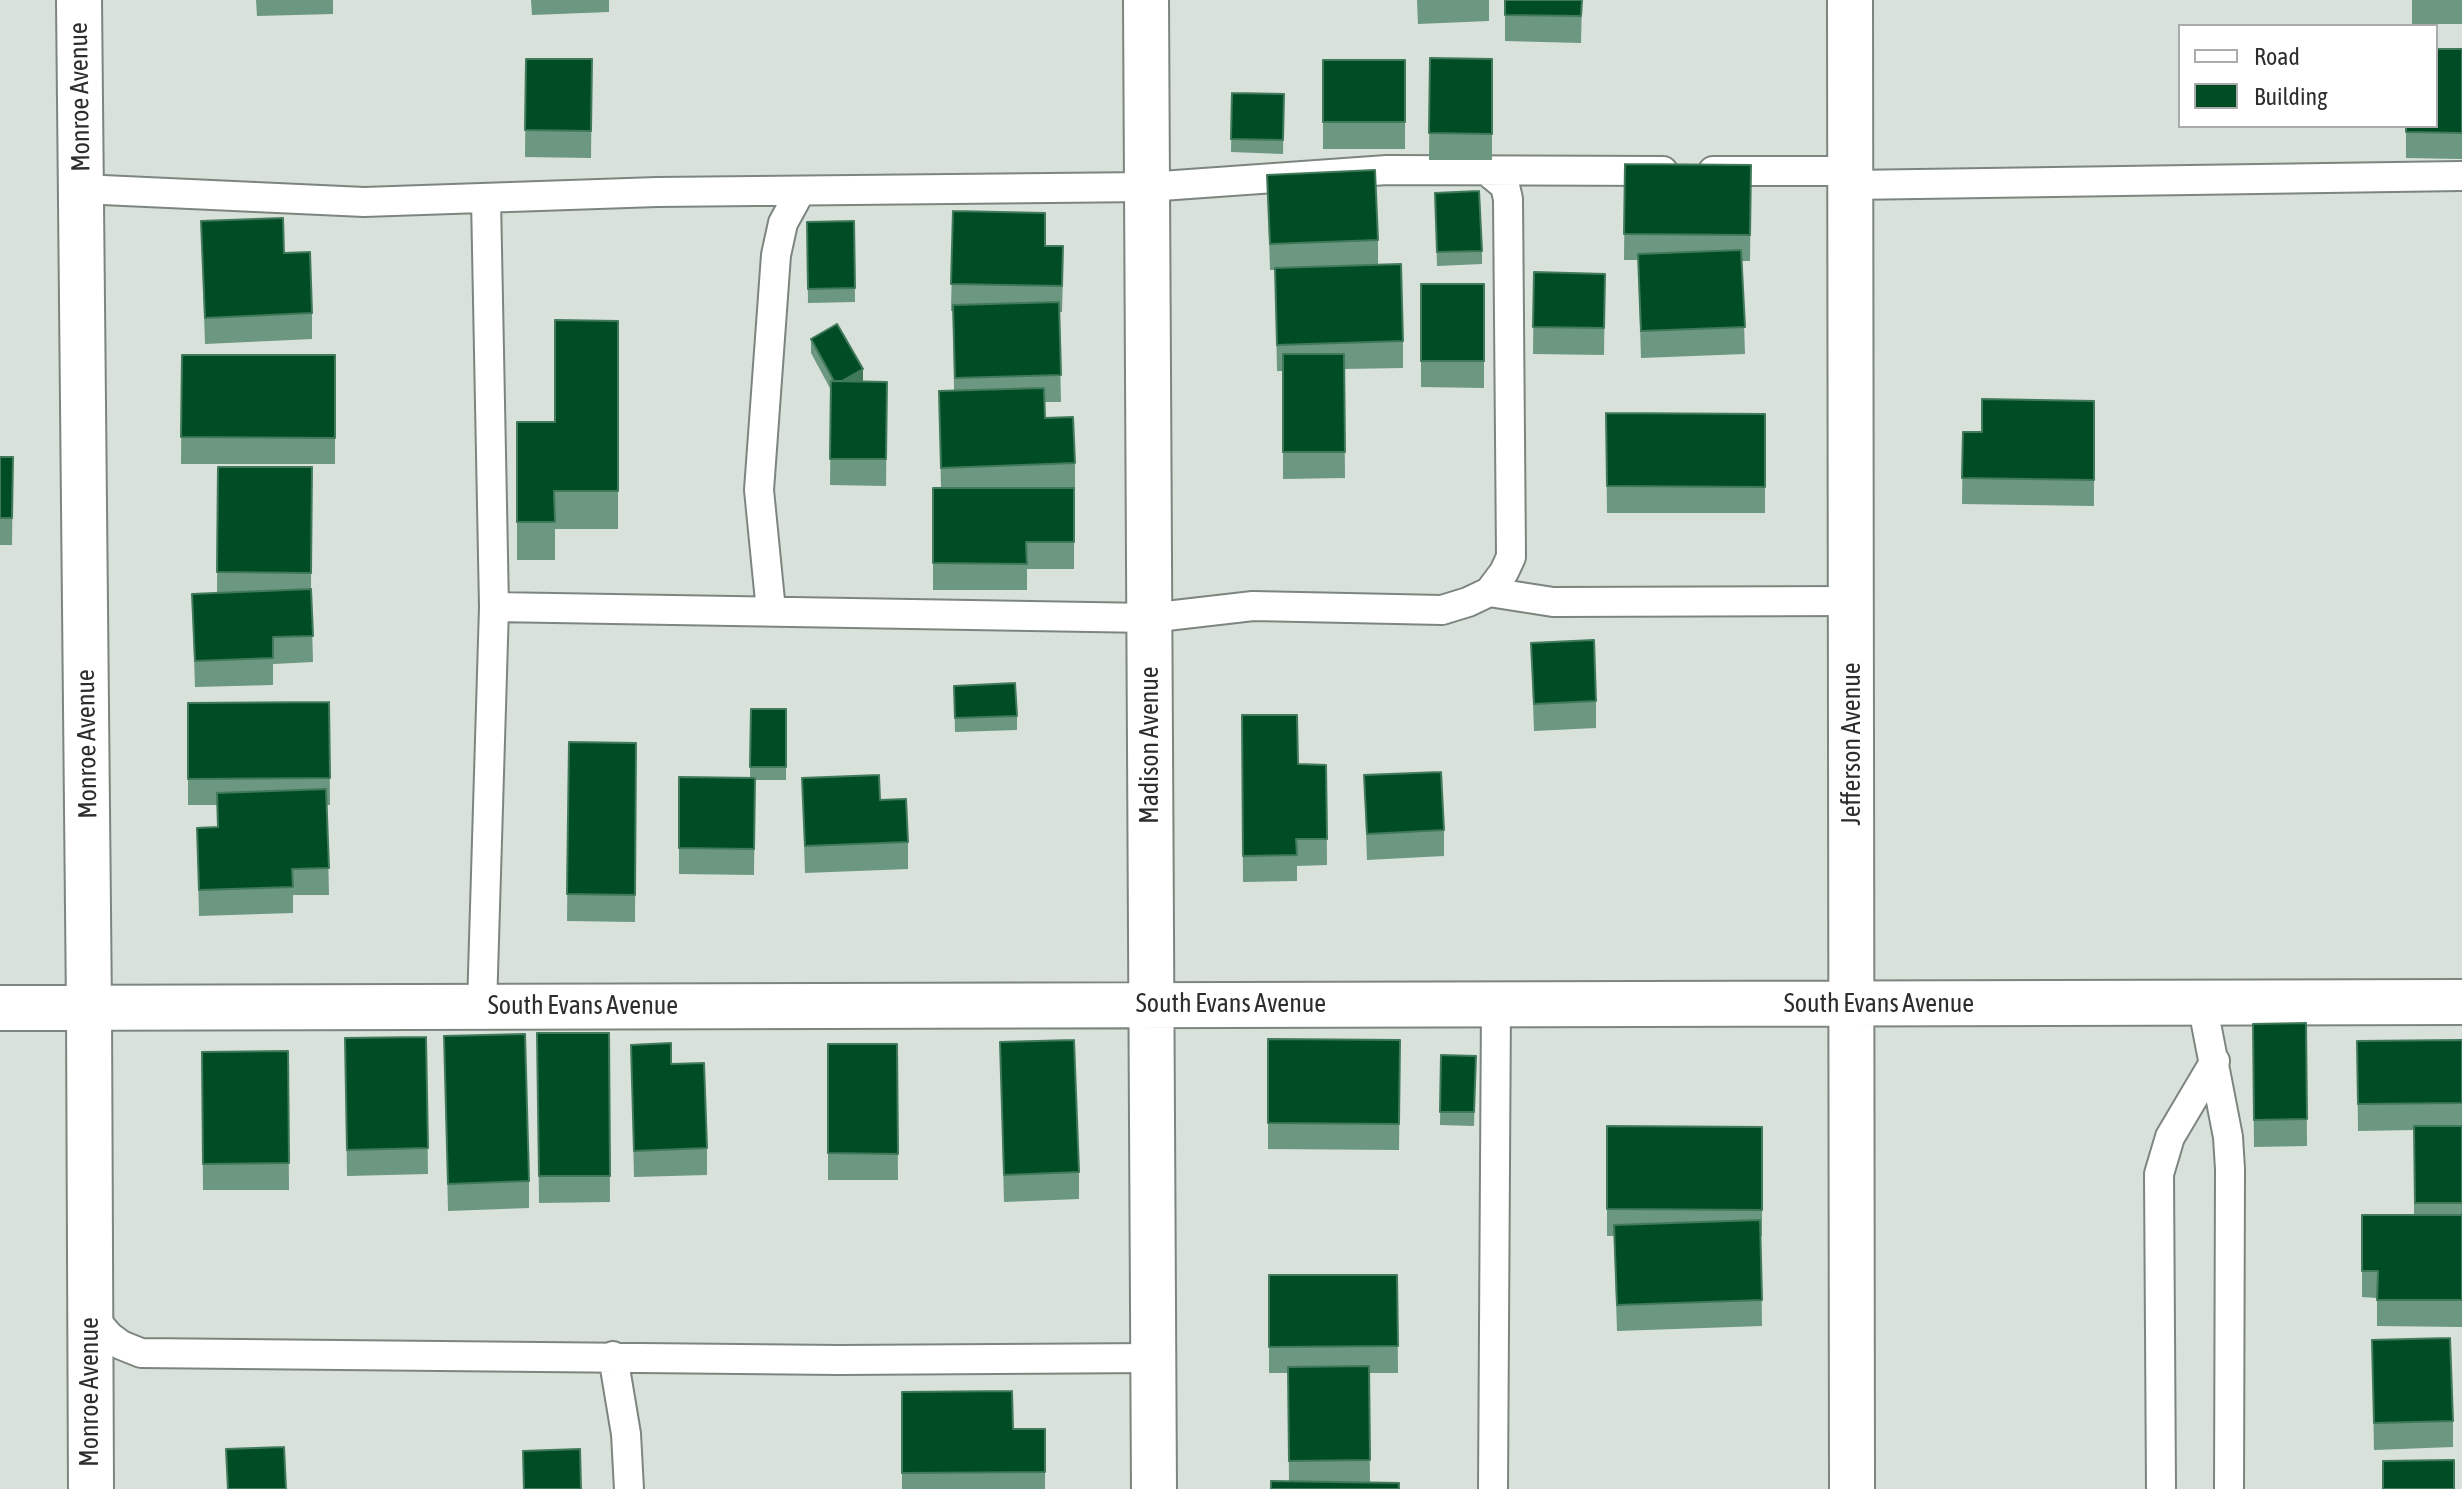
<!DOCTYPE html>
<style>
body{margin:0}
#map{position:relative;width:2462px;height:1489px;overflow:hidden;background:#d8e1da;font-family:"Asap Condensed",sans-serif}
canvas{display:block}
.legend{position:absolute;left:2178px;top:24px;width:260px;height:104px;box-sizing:border-box;background:#fff;border:2px solid #aaabaa;margin:0;padding:10px 14px;list-style:none;font-size:24px;color:#2b2e2b}
.legend li{display:flex;align-items:center;gap:16px;height:40px}
.legend b{width:40px;border:2px solid #aaabaa}
</style>
<div id="map">
<canvas width="2462" height="1489"></canvas>
<ul class="legend">
<li><b style="height:10px;background:#fff"></b>Road</li>
<li><b style="height:22px;background:#004d25"></b>Building</li>
</ul>
</div>
<script>
const context = document.querySelector('canvas').getContext('2d');
context.lineJoin = 'round';
const poly = rows => new Path2D(rows.map(r => 'M' + r).join(''));
function stroke(path, color, width, dash) { context.strokeStyle = color; context.lineWidth = width; context.lineCap = dash ? 'butt' : 'round'; context.setLineDash(dash || []); context.stroke(path); }
function fill(path, color) { context.fillStyle = color; context.fill(path, 'evenodd'); }
function label(font, color, halo, rows, align = 'center') {
  context.font = font + ' "Asap Condensed",sans-serif'; context.lineWidth = 8; context.setLineDash([]); context.textBaseline = 'middle'; context.strokeStyle = halo; context.fillStyle = color; for (const [text, x, y, turn = 0] of rows) {
    context.save(); context.translate(x, y); context.rotate((+turn || 0) * Math.PI / 180); context.textAlign = isNaN(turn) ? turn : align; if (halo) context.strokeText(text, 0, 0); context.fillText(text, 0, 0); context.restore();
  }
}
const lane = poly([
 [1713,171,1850,171],
 [1850,185,2462,176],
 [81,189,364,202,657,192,1147,187,1387,170,1663,171],
 [1489,592,1553,602,1851,601],
 [494,607,1149,618,1253,606,1442,610,1468,602,1489,592,1504,572,1511,557,1508,199,1505,186,1487,171],
 [771,611,759,490,776,255,783,223,800,192],
 [2202,1003,2228,1137,2230,1169,2229,1489],
 [482,1007,494,607,486,198],
 [90,1314,109,1336,121,1345,141,1353,839,1360,1154,1358],
 [613,1356,626,1434,629,1489],
 [1493,1489,1496,1004],
 [2161,1489,2159,1174,2170,1137,2215,1061]
]);
const street = poly([
 [79,0,89,1009,91,1489],
 [1146,0,1154,1489],
 [1850,0,1852,1489],
 [0,1008,2462,1002]
]);
stroke(lane, '#7d857f', 32);
stroke(street, '#7d857f', 48);
stroke(lane, '#fff', 28);
stroke(street, '#fff', 44);
fill(poly([
 [256,0,333,0,333,14,257,16],
 [531,0,609,0,609,12,532,15],
 [1417,0,1489,0,1489,21,1418,24],
 [1505,0,1582,0,1581,43,1505,41],
 [2412,0,2462,0,2462,24,2412,24],
 [2462,49,2462,159,2406,158,2406,126],
 [1430,58,1492,59,1492,160,1429,160],
 [526,59,592,59,591,158,525,157],
 [1323,60,1405,60,1405,149,1323,149],
 [1232,93,1284,94,1283,154,1231,152],
 [1625,164,1751,165,1750,261,1742,261,1745,354,1641,358,1638,260,1624,260],
 [1267,175,1378,240,1378,265,1403,341,1403,368,1344,369,1345,478,1283,479,1283,371,1277,371,1275,270,1270,270],
 [1435,193,1482,251,1482,264,1437,266],
 [953,211,1045,246,1063,272,1062,312,1059,312,1061,402,1044,402,1045,418,1075,463,1075,490,1074,490,1074,569,1027,569,1027,590,933,590,933,488,941,488,939,391,954,390,953,311,951,311],
 [201,221,284,253,312,313,312,339,205,344],
 [854,221,855,302,808,303,807,222],
 [1534,272,1605,274,1604,355,1533,354],
 [1421,284,1484,284,1484,388,1421,387],
 [618,321,618,529,555,529,555,560,517,560,517,422,555,422],
 [811,339,863,381,887,382,886,486,830,485,831,390,811,353],
 [182,355,335,355,335,464,181,464],
 [2094,401,2094,506,1962,504,1963,432,1982,432],
 [1606,413,1765,414,1765,513,1607,513],
 [0,457,13,457,12,545,0,545],
 [218,467,312,467,311,589,313,662,273,664,273,685,195,687,192,594,217,593],
 [1531,643,1596,701,1596,728,1534,731],
 [954,686,1017,716,1017,730,955,732],
 [329,702,330,805,327,805,329,895,293,895,293,913,199,916,197,828,218,827,217,805,188,805,188,703],
 [751,709,786,709,786,780,755,780,754,875,679,874,679,777,750,777],
 [1242,715,1298,764,1326,765,1327,865,1297,866,1297,881,1243,882],
 [569,742,636,743,635,922,567,921],
 [1364,775,1444,830,1444,856,1367,860],
 [802,778,880,800,908,842,908,869,805,873],
 [2306,1023,2307,1146,2254,1147,2253,1024],
 [537,1033,609,1033,610,1202,539,1203],
 [444,1036,529,1181,529,1208,448,1211],
 [426,1037,428,1174,347,1176,345,1038],
 [1268,1039,1400,1040,1399,1150,1268,1149],
 [2462,1040,2462,1327,2377,1326,2377,1298,2362,1297,2362,1215,2414,1215,2414,1130,2358,1131,2357,1041],
 [1000,1042,1079,1172,1079,1199,1004,1202],
 [828,1044,897,1044,898,1180,828,1180],
 [631,1045,671,1064,707,1148,707,1175,634,1177],
 [288,1051,289,1190,203,1190,202,1052],
 [1441,1055,1476,1056,1474,1126,1440,1125],
 [1607,1126,1762,1127,1762,1236,1761,1236,1762,1326,1617,1331,1614,1236,1607,1236],
 [1269,1275,1397,1275,1398,1373,1369,1373,1370,1482,1289,1481,1288,1373,1269,1373],
 [2372,1340,2453,1421,2453,1447,2374,1450],
 [902,1392,1013,1429,1045,1429,1045,1489,902,1489]
]), '#6c9780');
fill(poly([
 [863,369,863,383,836,384]
]), '#41795b');
const building = poly([
 [1505,0,1582,0,1581,16,1505,15,1505,0],
 [2436,49,2462,49,2462,133,2406,132,2406,126,2436,126,2436,49],
 [1430,58,1492,59,1492,134,1429,133,1430,58],
 [526,59,592,59,591,131,525,130,526,59],
 [1323,60,1405,60,1405,122,1323,122,1323,60],
 [1232,93,1284,94,1283,140,1231,139,1232,93],
 [1625,164,1751,165,1750,235,1624,234,1625,164],
 [1375,170,1378,240,1270,244,1267,175,1375,170],
 [1479,191,1482,251,1437,252,1435,193,1479,191],
 [953,211,1045,213,1045,246,1063,246,1062,286,951,284,953,211],
 [283,218,284,253,310,252,312,313,205,318,201,221,283,218],
 [854,221,855,288,808,289,807,222,854,221],
 [1741,250,1745,327,1641,331,1638,254,1741,250],
 [1401,264,1403,341,1277,345,1275,268,1401,264],
 [1534,272,1605,274,1604,328,1533,327,1534,272],
 [1421,284,1484,284,1484,361,1421,361,1421,284],
 [1059,302,1061,375,955,378,953,305,1059,302],
 [555,320,618,321,618,491,554,491,555,522,517,522,517,422,555,422,555,320],
 [837,324,863,369,842,381,834,381,811,339,837,324],
 [1283,354,1344,354,1345,452,1283,452,1283,354],
 [182,355,335,355,335,438,181,437,182,355],
 [831,381,887,382,886,459,830,459,831,381],
 [1044,388,1045,418,1073,417,1075,463,941,468,939,391,1044,388],
 [1982,399,2094,401,2094,480,1962,478,1963,432,1982,432,1982,399],
 [1606,413,1765,414,1765,487,1607,486,1606,413],
 [0,457,13,457,12,518,0,518,0,457],
 [218,467,312,467,311,573,217,572,218,467],
 [933,488,1074,488,1074,542,1026,542,1027,564,933,563,933,488],
 [311,589,313,636,273,637,273,658,195,661,192,594,311,589],
 [1594,640,1596,701,1534,704,1531,643,1594,640],
 [1015,683,1017,716,955,718,954,686,1015,683],
 [329,702,330,778,188,779,188,703,329,702],
 [751,709,786,709,786,767,750,767,751,709],
 [1242,715,1297,715,1298,764,1326,765,1327,839,1296,839,1297,855,1243,856,1242,715],
 [569,742,636,743,635,895,567,894,569,742],
 [1441,772,1444,830,1367,834,1364,775,1441,772],
 [879,775,880,800,906,799,908,842,805,846,802,778,879,775],
 [679,777,755,778,754,849,679,848,679,777],
 [326,789,329,868,292,869,293,887,199,890,197,828,218,827,217,793,326,789],
 [2306,1023,2307,1119,2254,1120,2253,1024,2306,1023],
 [537,1033,609,1033,610,1176,539,1176,537,1033],
 [525,1034,529,1181,448,1184,444,1036,525,1034],
 [426,1037,428,1148,347,1150,345,1038,426,1037],
 [1268,1039,1400,1040,1399,1124,1268,1123,1268,1039],
 [1074,1040,1079,1172,1004,1175,1000,1042,1074,1040],
 [2462,1040,2462,1103,2358,1104,2357,1041,2462,1040],
 [671,1043,671,1064,704,1063,707,1148,634,1151,631,1045,671,1043],
 [828,1044,897,1044,898,1154,828,1153,828,1044],
 [288,1051,289,1163,203,1164,202,1052,288,1051],
 [1441,1055,1476,1056,1474,1112,1440,1112,1441,1055],
 [1607,1126,1762,1127,1762,1210,1607,1209,1607,1126],
 [2414,1126,2462,1126,2462,1203,2415,1203,2414,1126],
 [2362,1215,2462,1215,2462,1300,2377,1300,2378,1271,2362,1271,2362,1215],
 [1760,1220,1762,1300,1617,1305,1614,1225,1760,1220],
 [1269,1275,1397,1275,1398,1346,1269,1347,1269,1275],
 [2450,1338,2453,1421,2374,1423,2372,1340,2450,1338],
 [1369,1366,1370,1460,1289,1461,1288,1367,1369,1366],
 [1012,1391,1013,1429,1045,1429,1045,1472,902,1473,902,1392,1012,1391],
 [284,1447,286,1489,228,1489,226,1449,284,1447],
 [580,1449,581,1489,524,1489,523,1451,580,1449],
 [2454,1460,2454,1489,2383,1489,2383,1461,2454,1460],
 [1271,1481,1399,1483,1399,1489,1271,1489,1271,1481]
]);
fill(building, '#004d25');
stroke(building, '#41795b', 2);
label('26px', '#2b2e2b', '#fff', [
 ["Monroe Avenue",80,97,-91],
 ["Monroe Avenue",87,744,-91],
 ["Jefferson Avenue",1852,744,-90],
 ["Madison Avenue",1150,745,-90],
 ["South Evans Avenue",1231,1004],
 ["South Evans Avenue",1879,1004],
 ["South Evans Avenue",583,1006],
 ["Monroe Avenue",90,1392,-90]
]);
</script>
